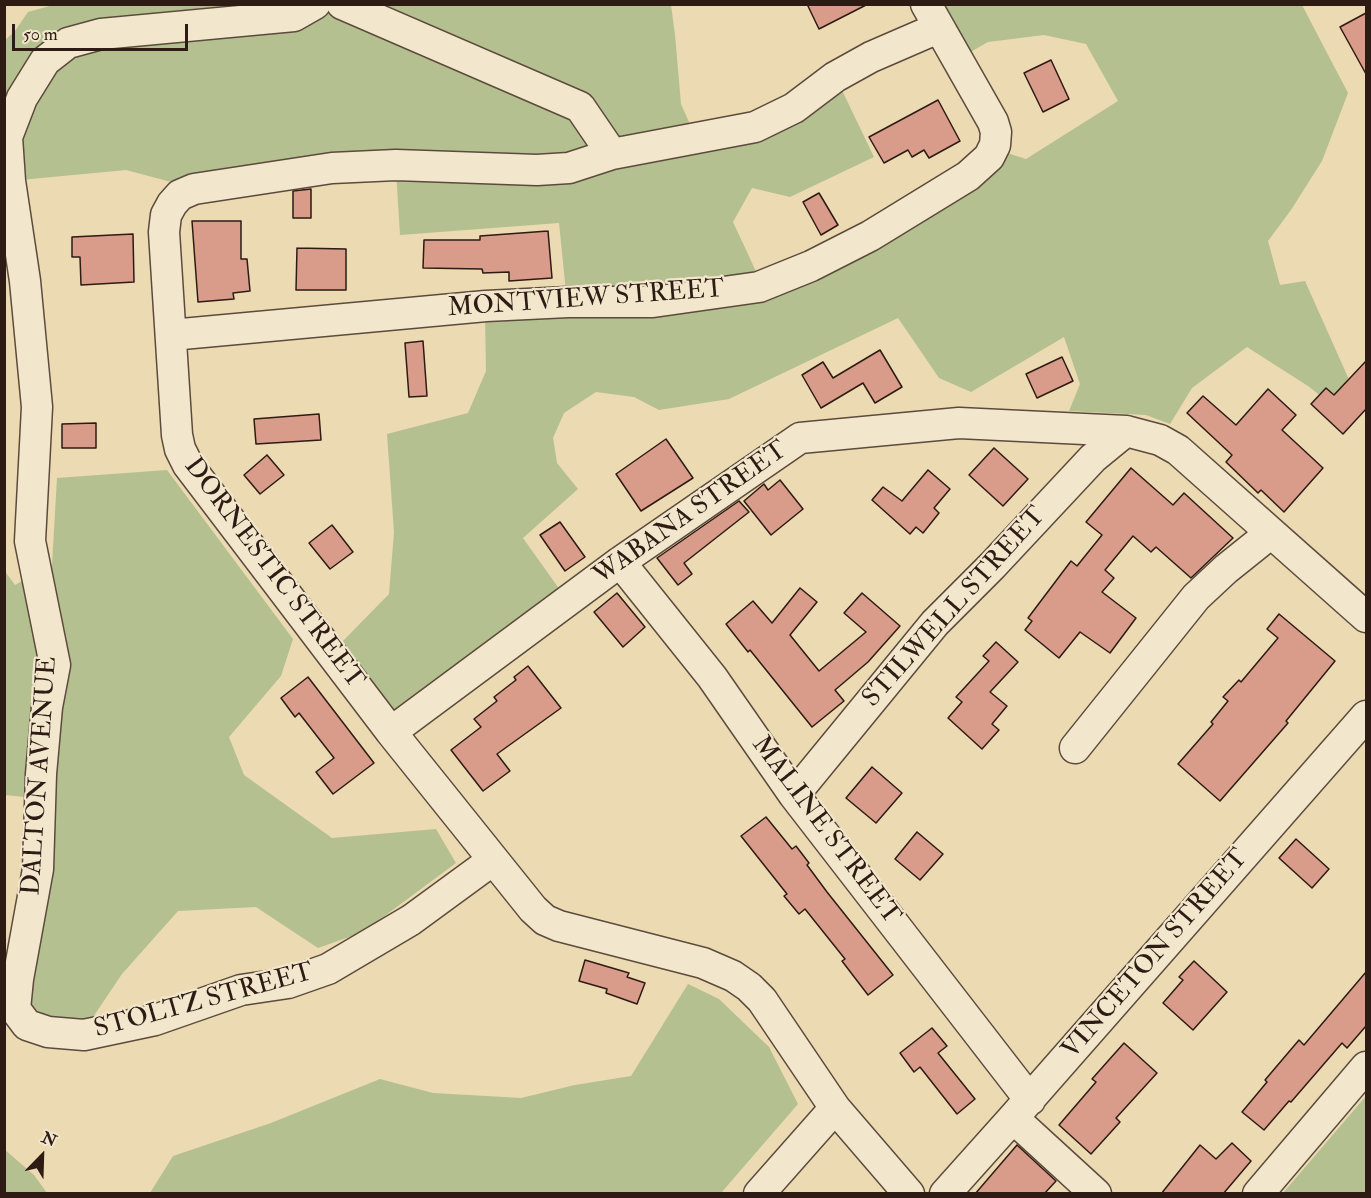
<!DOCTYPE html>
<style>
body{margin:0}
#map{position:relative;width:1371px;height:1198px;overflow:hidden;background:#ebdab2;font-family:"IM FELL Double Pica",serif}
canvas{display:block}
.frame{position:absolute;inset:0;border:6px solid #2d1b14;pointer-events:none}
.north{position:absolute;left:12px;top:1126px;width:60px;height:60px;-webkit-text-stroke:4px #f2e7cd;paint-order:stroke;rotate:23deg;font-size:16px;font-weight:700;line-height:24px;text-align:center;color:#2d1b14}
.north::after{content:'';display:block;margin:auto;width:21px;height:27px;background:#2d1b14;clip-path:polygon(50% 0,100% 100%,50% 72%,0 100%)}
.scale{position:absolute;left:12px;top:24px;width:176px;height:27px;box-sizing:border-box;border:3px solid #2d1b14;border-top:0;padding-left:8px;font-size:18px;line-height:21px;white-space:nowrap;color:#2d1b14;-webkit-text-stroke:4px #f2e7cd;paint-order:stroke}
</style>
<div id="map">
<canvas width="1371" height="1198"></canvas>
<div class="frame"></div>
<div class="north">N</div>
<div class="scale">50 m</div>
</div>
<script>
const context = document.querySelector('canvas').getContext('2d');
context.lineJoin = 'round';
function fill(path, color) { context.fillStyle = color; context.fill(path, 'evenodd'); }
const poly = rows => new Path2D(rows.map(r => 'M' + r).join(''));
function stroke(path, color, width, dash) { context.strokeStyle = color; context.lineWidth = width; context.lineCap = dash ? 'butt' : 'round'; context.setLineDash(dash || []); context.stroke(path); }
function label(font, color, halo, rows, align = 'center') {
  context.font = font + ' "IM FELL Double Pica",serif'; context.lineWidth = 4.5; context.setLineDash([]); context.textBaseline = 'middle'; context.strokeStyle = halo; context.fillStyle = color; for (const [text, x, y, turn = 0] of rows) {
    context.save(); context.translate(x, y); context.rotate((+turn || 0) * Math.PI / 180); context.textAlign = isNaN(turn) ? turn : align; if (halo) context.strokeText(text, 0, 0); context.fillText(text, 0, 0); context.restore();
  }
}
fill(poly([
 [53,5,671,5,675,35,681,104,700,147,839,84,874,157,790,197,752,188,733,222,760,280,1007,153,1026,159,1118,101,1086,44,1044,35,988,42,967,54,939,5,1302,5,1348,93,1322,161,1291,210,1268,241,1280,285,1305,281,1355,393,1335,407,1308,386,1247,347,1192,388,1170,424,1146,415,1069,411,1080,384,1064,337,971,392,939,378,898,318,729,399,659,410,634,397,596,392,564,413,553,438,557,463,578,489,523,538,560,590,398,718,342,642,389,594,394,532,387,434,468,413,486,371,485,315,568,312,559,223,400,235,395,154,175,183,126,170,10,181,5,137,5,40,15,31,28,12],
 [167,470,293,639,281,676,229,737,244,775,332,838,436,829,456,863,363,932,318,948,256,907,178,911,122,974,83,1032,20,1007,35,798,5,795,4,570,15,585,52,565,57,478],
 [688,984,719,999,769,1047,798,1104,721,1193,150,1193,173,1156,271,1123,380,1079,433,1093,521,1098,575,1085,631,1076],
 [1366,1096,1366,1193,1283,1193],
 [4,1149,34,1175,47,1193,5,1193]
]), '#b4c08f');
const building = poly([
 [807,4,868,4,819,29,807,4],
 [1366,13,1366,74,1340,27,1366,13],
 [1051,60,1069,99,1043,112,1024,73,1051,60],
 [938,100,960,141,929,158,924,150,912,157,908,150,884,163,869,137,938,100],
 [311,189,311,218,293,218,293,191,311,189],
 [819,193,838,225,821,235,803,202,819,193],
 [192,221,241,221,241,259,247,259,250,291,233,293,234,299,198,302,192,221],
 [548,231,552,278,509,281,509,272,483,273,482,269,423,268,424,240,480,240,480,236,548,231],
 [133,234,134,282,81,285,80,257,72,257,72,237,133,234],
 [297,248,346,249,346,290,296,290,297,248],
 [423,341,427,396,409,397,405,343,423,341],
 [880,350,902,387,875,403,863,383,821,408,802,375,823,362,833,378,880,350],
 [1062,357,1073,381,1037,398,1026,374,1062,357],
 [1366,361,1366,409,1343,434,1311,404,1326,388,1334,395,1366,361],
 [1268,389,1296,415,1282,430,1323,468,1284,512,1261,490,1258,493,1226,462,1232,455,1187,413,1203,396,1236,425,1268,389],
 [319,414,321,440,256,444,254,419,319,414],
 [96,423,96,448,62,448,62,424,96,423],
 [666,439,693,478,641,511,616,474,666,439],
 [994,448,1028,479,1003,506,969,475,994,448],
 [267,455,284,475,260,494,244,475,267,455],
 [1131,468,1173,505,1184,493,1233,538,1191,578,1156,547,1151,552,1133,536,1105,570,1114,578,1102,592,1136,618,1110,653,1080,632,1059,658,1025,630,1032,621,1028,618,1071,561,1077,566,1102,535,1086,522,1131,468],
 [928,470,950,489,934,508,939,513,923,533,916,527,910,534,872,500,883,487,902,501,928,470],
 [780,480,803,509,771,535,744,501,764,484,768,490,780,480],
 [739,501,749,512,684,563,692,574,678,585,657,558,739,501],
 [560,522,585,557,565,571,540,535,560,522],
 [332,525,353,552,330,569,309,543,332,525],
 [800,588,817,602,790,635,819,671,866,632,844,613,862,593,900,626,868,662,835,690,844,701,812,727,750,650,748,652,726,624,753,601,772,623,800,588],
 [617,593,645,627,623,647,594,612,617,593],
 [1279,614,1335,661,1286,721,1288,723,1220,801,1178,764,1213,724,1211,722,1228,701,1223,697,1239,680,1241,682,1278,638,1267,629,1279,614],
 [996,642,1018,662,990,692,1007,706,992,724,999,730,982,749,948,718,962,702,956,697,989,661,983,656,996,642],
 [528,666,561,708,497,754,510,771,483,791,451,750,481,727,474,719,497,701,494,697,516,680,514,677,528,666],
 [308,677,374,763,333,794,316,772,334,758,299,713,295,717,281,698,308,677],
 [872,767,902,793,876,823,846,798,872,767],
 [766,817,792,849,796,846,809,863,807,865,827,892,893,975,868,995,842,961,845,959,805,909,799,914,784,896,787,894,741,836,766,817],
 [917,832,943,854,920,880,895,859,917,832],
 [1296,839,1329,869,1312,888,1279,858,1296,839],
 [585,960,629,973,627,977,645,983,637,1004,606,993,607,989,579,981,585,960],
 [1194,961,1227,992,1193,1030,1163,1003,1183,980,1179,977,1194,961],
 [1366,972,1366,1026,1347,1048,1342,1043,1291,1102,1289,1101,1264,1130,1242,1112,1267,1082,1265,1080,1299,1040,1304,1045,1366,972],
 [932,1028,947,1046,938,1053,975,1099,957,1114,920,1067,914,1072,900,1053,932,1028],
 [1124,1043,1157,1073,1116,1118,1120,1122,1091,1154,1059,1125,1096,1082,1092,1079,1124,1043],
 [1232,1143,1251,1161,1223,1194,1161,1194,1200,1145,1216,1159,1232,1143],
 [1017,1145,1056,1181,1044,1194,975,1194,1017,1145]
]);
fill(building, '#d99b8a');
stroke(building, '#2d1b14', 1.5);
const minor = poly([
 [315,4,294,16,101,34,68,43,45,61,22,98,7,137,10,181,25,281,37,407,30,541,55,665,47,707,41,774,38,869,18,979,15,1009,27,1025,48,1032,84,1035,155,1020,241,990,288,983,328,969,411,920,493,860],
 [342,4,580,107,612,154],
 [171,335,486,306,568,302,653,302,759,287,811,266,870,236,968,176,989,157,995,145,996,132,993,122,926,4],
 [620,562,712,677,794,795,1030,1100],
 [391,732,620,562,800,438,959,423,1126,431,1160,440,1178,450,1366,617],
 [1075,748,1196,597,1226,569,1271,533],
 [794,795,935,623,992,566,1093,458,1126,431],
 [1013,1118,1096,1194],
 [759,1194,835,1108],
 [909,1194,835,1108,762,1000,749,987,733,976,703,963,559,926,545,920,533,909,391,732,188,465,180,449,177,435,164,232,166,215,172,204,180,195,194,189,332,168,396,165,537,170,569,168,612,154,755,127,794,108,835,77,871,57,938,28],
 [945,1194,1013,1118,1366,716],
 [1258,1194,1366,1067]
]);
stroke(minor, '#5c4b3c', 33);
stroke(minor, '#f2e7cd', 30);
label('26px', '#2d1b14', '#f2e7cd', [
 ["MONTVIEW STREET",586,300,-4],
 ["WABANA STREET",691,514,-35],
 ["DORNESTIC STREET",273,574,53],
 ["STILWELL STREET",955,608,-48],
 ["DALTON AVENUE",41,776,-86],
 ["MALINE STREET",825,831,53],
 ["VINCETON STREET",1156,955,-49],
 ["STOLTZ STREET",204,1002,-15]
]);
</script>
